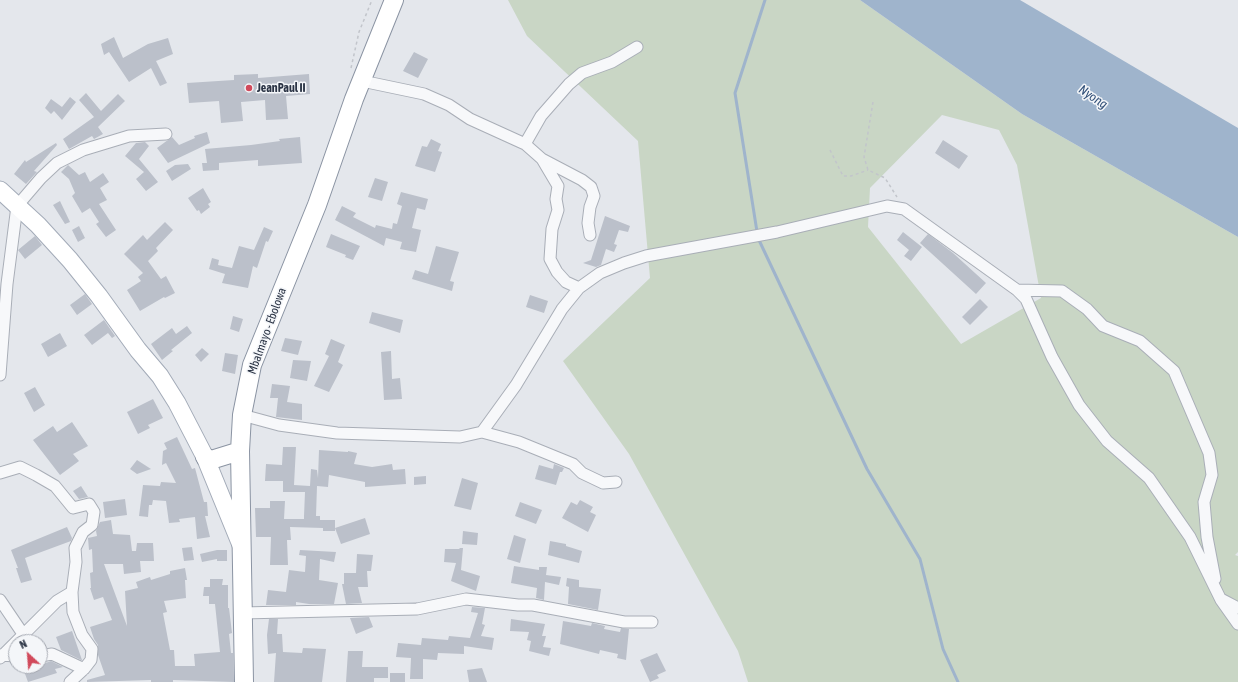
<!DOCTYPE html>
<style>
body{margin:0}
#map{position:relative;width:1238px;height:682px;overflow:hidden;background:#e4e7ec;font-family:"Asap Condensed",sans-serif}
canvas{display:block}
.north{position:absolute;left:8px;top:634px;width:40px;height:40px;box-sizing:border-box;background:#f4f6f9;border:1px solid #a4a8b1;border-radius:50%;rotate:334deg;font-size:11px;font-weight:700;line-height:16px;text-align:center;color:#2b3445}
.north::after{content:'';display:block;margin:auto;width:14px;height:18px;background:#d1495b;clip-path:polygon(50% 0,100% 100%,50% 72%,0 100%)}
</style>
<div id="map">
<canvas width="1238" height="682"></canvas>
<div class="north">N</div>
</div>
<script>
const context = document.querySelector('canvas').getContext('2d');
context.lineJoin = 'round';
function fill(path, color) { context.fillStyle = color; context.fill(path, 'evenodd'); }
const poly = rows => new Path2D(rows.map(r => 'M' + r).join(''));
function stroke(path, color, width, dash) { context.strokeStyle = color; context.lineWidth = width; context.lineCap = dash ? 'butt' : 'round'; context.setLineDash(dash || []); context.stroke(path); }
function label(font, color, halo, rows, align = 'center') {
  context.font = font + ' "Asap Condensed",sans-serif'; context.lineWidth = 3; context.setLineDash([]); context.textBaseline = 'middle'; context.strokeStyle = halo; context.fillStyle = color; for (const [text, x, y, turn = 0] of rows) {
    context.save(); context.translate(x, y); context.rotate((+turn || 0) * Math.PI / 180); context.textAlign = isNaN(turn) ? turn : align; if (halo) context.strokeText(text, 0, 0); context.fillText(text, 0, 0); context.restore();
  }
}
fill(poly([
 [508,0,860,0,1022,114,1238,237,1238,552,1235,555,1238,556,1238,682,748,682,738,651,629,454,563,361,650,278,638,141,527,36],
 [942,115,999,130,1017,165,1041,298,961,344,868,227,870,188]
]), '#c9d6c5');
fill(poly([
 [860,0,1020,0,1238,128,1238,237,1022,114]
]), '#9fb4cc');
stroke(poly([
 [765,0,735,93,758,238,867,469,920,559,943,649,958,682]
]), '#9fb4cc', 3);
fill(poly([
 [114,37,123,58,148,44,168,38,173,54,156,61,167,83,160,86,151,68,129,82,109,52,104,55,101,44],
 [414,52,428,59,418,78,403,71],
 [258,74,258,78,309,74,310,94,286,96,288,119,266,120,265,100,241,102,243,121,221,123,219,101,189,103,187,83,234,80,234,75],
 [86,93,101,111,118,94,125,101,98,127,103,134,94,139,92,136,69,149,63,139,94,117,79,100],
 [70,97,76,102,62,120,54,111,51,114,45,108,51,99,62,107],
 [207,132,210,143,168,163,157,148,172,137,179,145,195,138,194,136],
 [300,137,302,163,258,166,258,160,219,163,219,170,203,171,202,163,207,163,205,149,251,145,280,141,279,139],
 [431,139,441,144,438,151,442,152,435,172,415,166,422,146,427,147],
 [943,140,968,156,959,169,935,153],
 [145,142,149,146,139,159,158,182,146,191,136,179,144,172,125,156,136,143],
 [56,143,57,145,34,171,37,172,26,184,14,174,25,160,26,162],
 [188,164,191,169,172,181,166,171,175,165],
 [68,165,79,175,85,172,90,182,103,173,109,182,100,188,107,200,99,204,116,230,106,237,96,224,99,222,90,208,82,213,72,196,75,193,69,179,61,172],
 [375,178,388,182,382,201,368,197],
 [203,188,211,202,208,204,210,207,201,214,199,210,197,211,188,198],
 [401,192,428,199,425,210,417,208,412,228,421,230,416,252,400,249,402,242,386,238,384,246,335,220,342,206,356,213,353,217,375,228,376,225,392,229,393,223,397,224,402,206,397,204],
 [60,201,70,222,65,224,53,205],
 [605,216,630,226,628,232,619,230,614,244,617,245,614,252,606,249,601,265,596,267,583,263,591,260],
 [165,222,173,230,156,248,158,251,148,261,161,279,166,276,175,293,165,298,164,297,140,311,127,290,141,281,138,277,143,273,124,254,143,235,147,240],
 [79,226,85,238,78,242,72,230],
 [264,227,273,231,268,242,266,241,257,268,253,266,248,288,222,283,225,274,209,269,212,258,219,260,218,265,232,268,239,246,254,250],
 [903,232,922,247,911,261,904,256,909,250,897,240],
 [331,234,360,246,353,260,345,257,346,255,326,247],
 [928,234,953,253,986,283,976,294,920,243],
 [35,236,42,245,25,259,18,250],
 [436,246,459,252,450,281,454,282,452,291,412,279,415,270,428,274],
 [85,294,92,304,77,315,70,305],
 [530,295,548,301,544,313,526,307],
 [980,299,988,307,970,325,962,317],
 [372,312,403,320,400,333,369,323],
 [233,316,243,319,239,332,230,329],
 [104,320,115,336,112,338,108,333,92,345,84,335],
 [187,326,192,333,171,350,173,351,162,360,151,344,172,328,176,334],
 [60,333,67,346,48,357,41,344],
 [285,338,302,341,298,355,281,351],
 [331,339,345,345,338,362,343,365,329,392,314,386,329,356,325,354],
 [202,348,209,354,201,362,195,355],
 [391,351,392,379,400,378,402,399,384,400,381,352],
 [225,353,238,355,235,374,222,371],
 [293,360,311,361,307,381,290,378],
 [272,384,290,386,287,402,302,404,302,420,276,417,278,398,270,398],
 [35,387,45,405,34,412,24,393],
 [153,399,163,418,148,425,150,428,138,434,127,412],
 [72,422,88,446,73,454,79,461,60,475,33,440,53,426,57,432],
 [177,437,192,469,195,468,204,502,207,502,208,516,205,516,210,537,197,539,195,517,179,519,180,522,169,523,166,501,153,500,152,505,149,505,148,517,139,516,143,485,160,486,161,482,176,483,166,463,162,465,163,451,167,449,164,443],
 [283,447,296,447,294,485,310,486,311,469,317,470,318,478,319,450,348,452,348,451,357,453,354,464,372,467,392,464,393,470,405,469,406,484,365,487,365,482,329,475,328,487,317,486,316,516,320,516,320,520,335,520,335,531,323,531,323,528,290,527,291,540,287,540,288,565,270,565,271,537,256,537,255,508,270,508,270,501,285,501,284,519,304,519,304,516,305,492,283,492,283,481,265,481,266,464,282,465],
 [137,460,151,469,137,474,130,469],
 [554,464,564,468,562,472,560,472,556,485,535,479,539,465,553,469],
 [426,476,426,484,414,485,414,477],
 [462,478,478,483,471,510,454,506],
 [81,486,88,497,79,499,73,491],
 [125,499,127,515,105,518,103,502],
 [580,500,593,507,590,512,596,515,588,532,562,518,571,502,577,505],
 [520,502,542,510,536,524,515,516],
 [365,518,370,534,341,544,335,528],
 [111,520,113,534,130,535,132,551,136,551,137,543,153,543,154,561,140,561,141,572,124,574,123,564,104,564,127,626,125,591,138,588,136,582,150,577,151,580,170,574,170,571,185,568,187,580,185,580,186,598,164,601,167,612,163,613,170,650,174,650,175,666,195,666,194,654,220,652,215,604,209,604,209,596,203,596,204,587,210,587,210,579,223,579,222,585,228,585,228,608,229,608,232,633,229,634,231,653,233,653,234,682,173,680,173,682,151,682,151,680,87,682,87,680,105,675,98,655,98,645,94,639,90,627,112,620,103,597,94,600,90,588,91,588,90,573,93,572,92,549,89,550,88,538,97,536,96,531,100,522],
 [67,527,72,538,71,541,25,558,32,580,21,583,16,568,18,568,11,550],
 [463,531,478,533,477,545,462,544],
 [514,535,526,539,520,563,507,559],
 [550,541,566,544,566,546,582,551,579,563,548,555],
 [192,547,194,560,184,561,182,548],
 [460,548,463,548,461,570,480,576,476,591,451,581,456,563,444,562,445,549,459,549],
 [217,550,227,550,227,561,217,561,217,559,202,562,200,554],
 [300,550,336,552,334,562,320,559,319,580,338,583,334,604,309,604,296,602,296,605,266,605,268,590,286,592,289,570,305,572,306,556,299,555],
 [357,554,373,555,371,571,367,571,368,587,358,587,362,603,346,604,342,584,344,584,344,573,356,573],
 [514,566,539,570,539,567,547,567,546,575,561,577,559,585,545,582,544,600,536,598,537,588,511,583],
 [567,578,579,580,579,587,601,589,598,610,568,604,569,587,566,586],
 [472,607,485,608,482,624,485,625,481,636,494,638,492,650,464,646,464,654,438,653,437,660,423,659,423,679,410,679,411,658,396,657,398,643,421,645,422,638,448,640,449,636,470,638,478,613,471,612],
 [369,617,373,627,356,634,350,618],
 [269,619,278,619,277,634,282,634,283,652,302,653,303,648,326,649,322,682,274,682,276,653,268,654,267,635],
 [511,619,545,624,542,636,546,636,543,647,551,648,549,656,529,651,531,641,527,640,529,632,510,631],
 [563,621,591,626,592,623,605,626,604,629,620,632,621,628,629,629,626,660,617,658,618,654,600,650,599,654,560,644],
 [72,631,82,660,81,660,61,650,56,637],
 [348,651,363,651,362,667,388,667,388,678,374,678,374,682,346,682],
 [657,653,666,671,657,675,659,678,650,682,640,660],
 [51,661,63,667,55,669,57,673,28,682,24,671],
 [482,668,487,682,469,682,467,670],
 [390,673,405,673,405,682,390,682]
]), '#bbc0ca');
const minor = poly([
 [362,81,424,94,449,105,470,119,525,144,542,159,558,186,556,199,558,210,552,229,550,259,557,272,566,282,579,288],
 [525,144,541,116,569,84,582,73,612,62,637,47],
 [542,159,582,180,591,187,594,196,590,207,588,223,590,235],
 [1017,290,1062,291,1087,309,1103,326,1140,341,1174,371,1209,453,1212,475,1204,502,1207,537,1215,579],
 [0,375,7,284,17,206,41,178,57,163,83,150,129,136,166,134],
 [242,415,279,425,337,433,460,437,482,432,516,385,562,309,579,288,600,273,624,263,646,256,777,232,887,206,904,209,1017,290,1026,299,1052,357,1079,405,1107,441,1149,478,1190,537,1221,600,1238,624],
 [482,432,519,442,573,464,582,473,603,483,616,482],
 [0,473,20,467,36,475,55,486,73,508,89,504,94,512,92,525,83,532,75,548,76,562,72,592,73,612,82,635,92,649,91,660,84,669,70,682],
 [1221,599,1238,608],
 [0,600,23,634],
 [242,613,417,609,466,599,518,605,533,605,624,622,652,622],
 [0,655,16,656],
 [40,656,52,654,84,669],
 [0,658,57,601,72,592]
]);
const primary = poly([
 [0,190,38,225,70,260,99,296,138,350,160,376,177,403,205,457,241,545]
]);
const trunk = poly([
 [205,457,211,460,240,451],
 [244,682,240,451,242,415,252,365,317,205,354,99,394,0]
]);
stroke(minor, '#a9aeb7', 13);
stroke(primary, '#a3abb8', 19);
stroke(trunk, '#8b94a3', 20);
stroke(poly([
 [351,68,359,32,372,0],
 [873,102,864,157,868,170,885,178,897,197],
 [830,150,843,176,851,176,868,170]
]), '#c2c5cb', 1.5, [3, 3]);
stroke(minor, '#f7f8fa', 11);
stroke(primary, '#fff', 17);
stroke(trunk, '#fff', 18);
for (const [x, y, r, color] of [
 [249,88,4,"#d1495b"]
]) { const dot = new Path2D(); dot.arc(x, y, r, 0, 2 * Math.PI); context.fillStyle = color; context.fill(dot); stroke(dot, '#f4f6f9', 1.5); }
label('bold 12px', '#2b3445', '#f4f6f9', [
 ["JeanPaul II",257,88]
], 'left');
label('12px', '#2b3445', '#f4f6f9', [
 ["Mbalmayo - Ebolowa",267,331,-70]
]);
label('italic 13px', '#34527a', '#f4f6f9', [
 ["Nyong",1093,97,34]
]);
</script>
